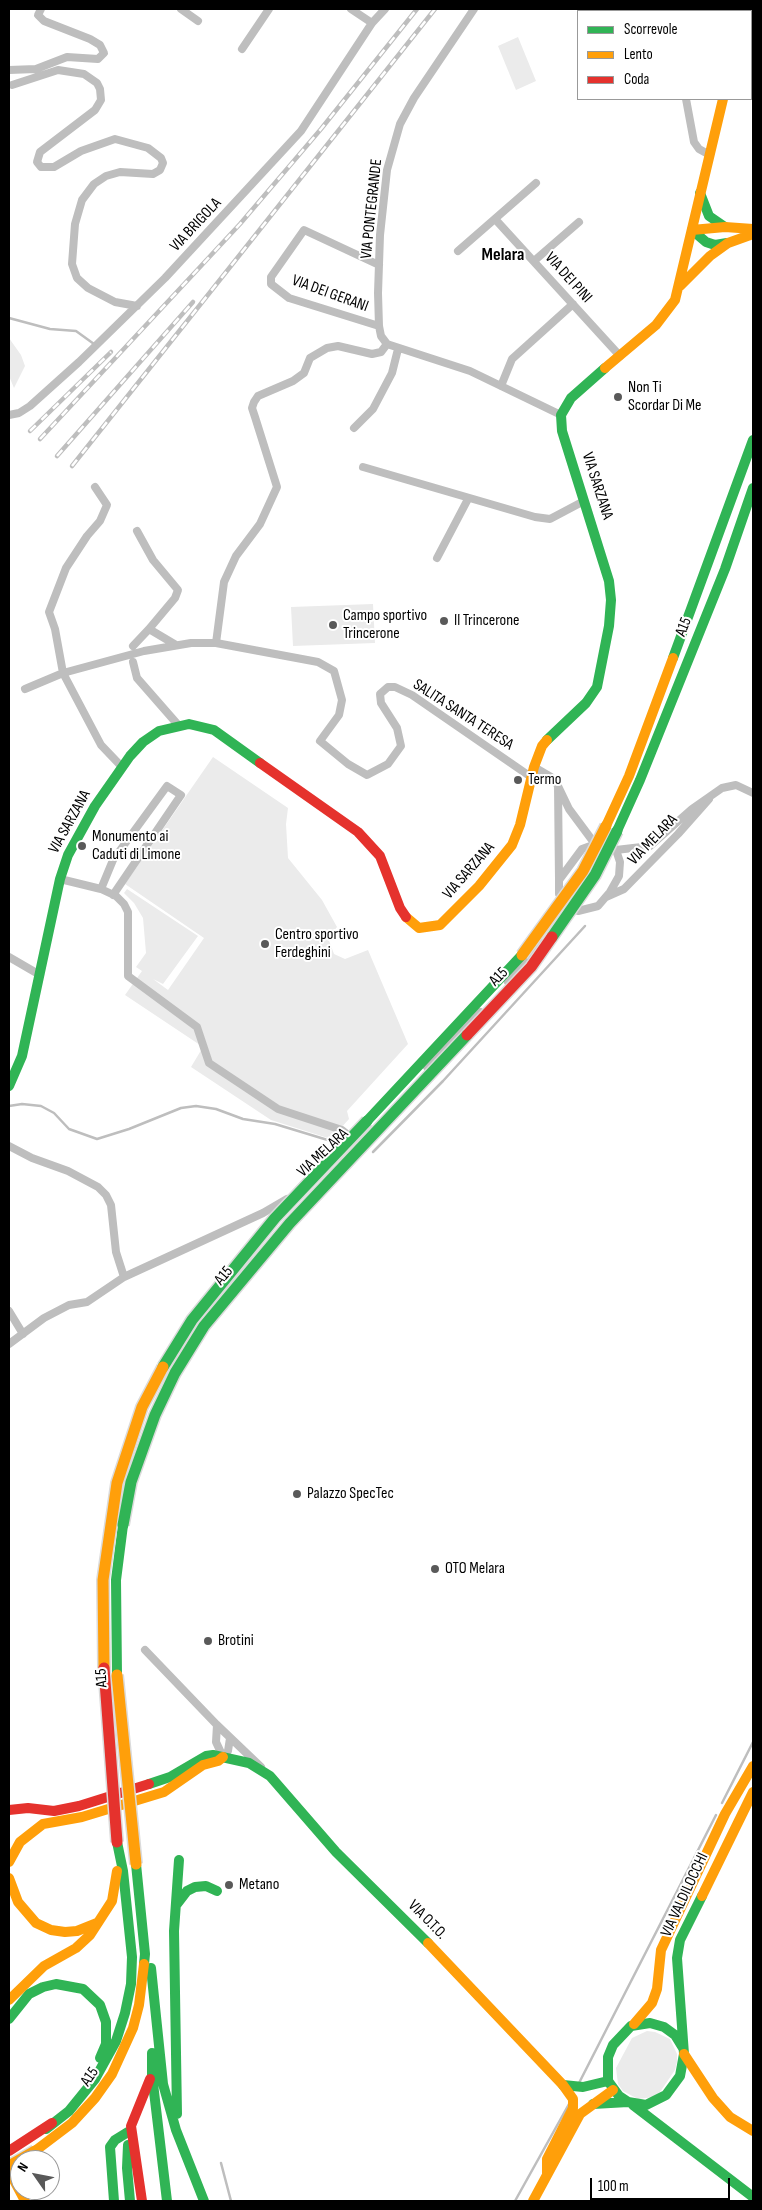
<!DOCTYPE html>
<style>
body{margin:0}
#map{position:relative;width:762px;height:2210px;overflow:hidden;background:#fff;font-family:"Sofia Sans Condensed",sans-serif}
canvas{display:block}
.frame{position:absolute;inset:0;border:10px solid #000;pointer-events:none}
.legend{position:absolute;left:577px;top:10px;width:175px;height:90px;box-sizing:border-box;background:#fff;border:1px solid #999;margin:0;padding:6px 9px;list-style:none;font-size:15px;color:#000}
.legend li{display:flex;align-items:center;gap:10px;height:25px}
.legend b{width:25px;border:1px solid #999}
.north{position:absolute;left:10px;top:2150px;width:50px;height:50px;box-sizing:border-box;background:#fff;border:1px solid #999;border-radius:50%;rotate:303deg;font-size:14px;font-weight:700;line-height:20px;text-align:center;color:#000}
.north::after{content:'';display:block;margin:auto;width:18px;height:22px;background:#595959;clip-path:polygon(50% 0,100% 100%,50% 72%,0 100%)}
.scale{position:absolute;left:590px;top:2178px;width:140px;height:22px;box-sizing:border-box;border:2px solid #000;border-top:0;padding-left:6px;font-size:15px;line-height:18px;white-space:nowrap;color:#000;-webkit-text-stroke:4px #fff;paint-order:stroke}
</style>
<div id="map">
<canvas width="762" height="2210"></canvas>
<div class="frame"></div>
<ul class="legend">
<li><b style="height:6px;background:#30b455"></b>Scorrevole</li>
<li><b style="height:6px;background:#ff9f0a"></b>Lento</li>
<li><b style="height:6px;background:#e5322d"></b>Coda</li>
</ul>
<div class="north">N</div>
<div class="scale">100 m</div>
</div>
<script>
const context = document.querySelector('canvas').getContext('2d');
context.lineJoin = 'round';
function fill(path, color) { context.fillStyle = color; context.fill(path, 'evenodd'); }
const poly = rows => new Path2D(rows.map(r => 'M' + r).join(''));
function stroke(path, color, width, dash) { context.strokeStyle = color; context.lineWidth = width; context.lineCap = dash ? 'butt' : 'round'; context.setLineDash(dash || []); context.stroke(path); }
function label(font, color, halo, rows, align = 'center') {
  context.font = font + ' "Sofia Sans Condensed",sans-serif'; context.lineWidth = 4; context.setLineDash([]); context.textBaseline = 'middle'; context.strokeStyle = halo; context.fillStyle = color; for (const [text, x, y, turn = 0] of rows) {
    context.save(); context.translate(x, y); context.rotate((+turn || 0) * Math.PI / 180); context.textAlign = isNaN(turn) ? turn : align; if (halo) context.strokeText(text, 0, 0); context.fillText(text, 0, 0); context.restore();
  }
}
fill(poly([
 [518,37,536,81,516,90,498,46],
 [9,338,21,355,25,366,14,388,9,376],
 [373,604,375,643,293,646,291,607],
 [213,757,288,808,286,824,288,858,322,900,337,927,328,938,334,954,345,959,368,950,408,1044,347,1111,349,1119,331,1139,271,1120,191,1067,203,1047,125,995,142,971,136,967,146,953,143,918,134,903,124,893,127,889,198,936,163,984,153,979,168,990,204,938,125,884],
 [647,2031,655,2032,670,2039,677,2054,677,2062,675,2070,660,2092,654,2097,638,2099,623,2091,618,2084,616,2068,632,2038]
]), '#ebebeb');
stroke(poly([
 [9,318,50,329,76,331,94,344],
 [9,1106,22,1104,41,1106,54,1113,69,1129,97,1139,129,1129,181,1108,196,1106,216,1109,243,1119,275,1124,331,1141],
 [373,1152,443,1081,585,926],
 [722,1803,753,1742],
 [579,2083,716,1815],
 [221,2163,231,2201],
 [515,2201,569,2104]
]), '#bebebe', 2.5);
stroke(poly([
 [181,9,198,21],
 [351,9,372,23],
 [653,9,654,11],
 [242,49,269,9],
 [9,70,36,69,67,57,98,59,104,53,100,45,90,39,44,21,38,15,41,9],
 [12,85,58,70,84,74,97,83,100,89,101,100,95,110,40,152,37,162,41,167,54,167,81,151,115,139,148,148,161,158,163,163,160,170,153,174,120,172,106,176,94,184,82,200,75,224,72,264,77,278,88,288,115,302,137,306],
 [686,99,694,142,699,149,708,154],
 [495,219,620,356],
 [458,251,536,183],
 [534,261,579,222],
 [379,265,304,230,271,277,271,284,289,298,379,326],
 [387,344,470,371,561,415],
 [501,386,512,359,573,304],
 [9,415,19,413,30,406,79,362,165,278,301,131,372,23,385,9],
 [354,428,373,409,392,373,398,349],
 [363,467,535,517,550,519,584,501],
 [95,487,107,505,100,521,87,536,66,568,49,612,55,629,63,673,101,745,122,767],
 [137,531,153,560,178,590,175,598,149,629,176,645],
 [437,558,468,499],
 [216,643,224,582,236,556,260,524,277,487,255,417,252,408,254,402,258,396,293,381,304,373,310,358,327,348,338,346,372,354,381,352,387,344,381,336,379,326,378,293,380,235,387,170,400,124,414,98,474,9],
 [133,646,149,629],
 [133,662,137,678,179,726],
 [25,689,63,673,144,651,191,643,216,643,318,662,334,671,342,700,339,715,320,741,348,764,367,775,388,764,401,746,397,728,381,703,380,694,388,687,395,687,412,695,531,777],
 [534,767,551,777,557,784,569,809,595,844],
 [558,786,559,880],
 [604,841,616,850,620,862,619,876,610,892,598,906,578,911,559,894,559,880,582,849,604,841],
 [616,850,650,846,692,809,722,788,736,785,753,793],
 [60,879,101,889,113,860,167,786,181,795,113,895],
 [101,889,116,896,124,904,128,912,128,976,197,1027,209,1063,278,1109,342,1130,352,1138],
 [606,897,624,889,678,834,709,799],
 [9,957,40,975],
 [508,982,540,942],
 [427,1067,480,1012],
 [9,1146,32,1158,68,1171,98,1187,106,1195,111,1205,116,1252,124,1277],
 [9,1311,23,1334],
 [9,1344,44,1318,69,1305,87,1302,124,1277,263,1213,287,1199],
 [145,1650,217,1725,261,1767],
 [217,1725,216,1742,223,1757,228,1751,230,1738]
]), '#bebebe', 8);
stroke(poly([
 [751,44,753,41],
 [700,193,709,216,725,227],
 [692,230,706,242,715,245,727,243],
 [673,658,753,440],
 [547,740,586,703,597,687,609,626,611,600,609,581,562,431,561,415,571,398,605,368],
 [617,831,640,780,725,569,753,488],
 [9,1086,22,1056,60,879,68,855,95,806,130,756,143,742,159,731,189,724,214,730,260,763],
 [367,1121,522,955],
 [117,1675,116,1580,123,1525],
 [149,1784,170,1777,206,1756,213,1755,249,1763,270,1776,336,1852,428,1943],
 [136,1864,145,1954,144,1964],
 [177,1904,187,1891,195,1887,206,1886,217,1891],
 [151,1968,163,2084,176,2130,204,2201],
 [9,2019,29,1994,43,1987,56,1984,83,1989,100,2005,106,2022,106,2044,100,2058],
 [683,2048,675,2035,664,2027,650,2023,631,2026,613,2045,608,2057,608,2081,619,2096,628,2102,646,2105,666,2095,680,2076,684,2054,677,1958,680,1940,702,1896],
 [152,2053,152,2075,167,2201],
 [563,2085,583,2087,608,2081],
 [593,2104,628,2102],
 [633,2105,753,2197],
 [177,2114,174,1931,179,1860],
 [46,2129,69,2111,95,2079,116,2041,125,2013,131,1984,132,1957,123,1871,117,1842],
 [128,2145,127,2168,130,2201],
 [114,2201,110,2147,115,2140,128,2132]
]), '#30b455', 10);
stroke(poly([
 [692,230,725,227,753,229],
 [680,286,710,256,728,243,753,234],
 [605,368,656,325,675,300,723,99],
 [606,826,629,776,673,658],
 [406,917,419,928,440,925,479,886,512,845,520,825,534,767,542,746,547,740],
 [9,1862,20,1842,43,1824,82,1817,164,1792,203,1765,218,1761,223,1757],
 [9,1878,18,1902,36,1923,51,1930,65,1932,77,1931,97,1923],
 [702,1896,753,1792],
 [428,1943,563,2085,573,2099,573,2108,547,2159,547,2175],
 [9,2000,44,1966,76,1948,90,1935,112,1901,117,1871],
 [634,2024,652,2003,657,1989,661,1950,725,1814,753,1766],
 [684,2054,713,2098,730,2117,753,2131],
 [35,2151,72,2123,95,2098,112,2074,133,2028,139,2005,144,1964],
 [9,2171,25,2201],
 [533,2201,580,2114,613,2090]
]), '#ff9f0a', 10);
stroke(poly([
 [260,763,358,832,380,856,400,908,406,917],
 [9,1810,28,1808,54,1811,79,1806,149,1784],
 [9,2151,52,2123],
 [142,2201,131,2126,150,2079]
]), '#e5322d', 10);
const rail = poly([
 [30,431,111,352],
 [40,439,240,224,321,129,417,9],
 [57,456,193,302],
 [72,466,435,9]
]);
stroke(rail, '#bebebe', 4.5);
stroke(rail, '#fff', 2.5, [8]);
const fastBridge = poly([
 [552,937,595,875,617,831],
 [163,1367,192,1320,275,1218,367,1121],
 [123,1525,131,1482,155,1415,175,1373,204,1326,290,1223,467,1035]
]);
const slowBridge = poly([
 [522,955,583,871,606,826],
 [104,1668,103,1580,117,1483,142,1407,163,1367],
 [117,1675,136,1864],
 [9,2166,35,2151]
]);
const jamBridge = poly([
 [467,1035,531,967,552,937],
 [104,1668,117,1842]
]);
stroke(fastBridge, '#dbdbdb', 14, []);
stroke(slowBridge, '#dbdbdb', 14, []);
stroke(jamBridge, '#dbdbdb', 14, []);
stroke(fastBridge, '#30b455', 11);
stroke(slowBridge, '#ff9f0a', 11);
stroke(jamBridge, '#e5322d', 11);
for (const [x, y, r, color] of [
 [618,397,5,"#595959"],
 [444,621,5,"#595959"],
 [333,625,5,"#595959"],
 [518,780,5,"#595959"],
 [82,846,5,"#595959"],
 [265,944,5,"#595959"],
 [297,1494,5,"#595959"],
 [435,1569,5,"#595959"],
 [208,1641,5,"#595959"],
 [229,1885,5,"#595959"]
]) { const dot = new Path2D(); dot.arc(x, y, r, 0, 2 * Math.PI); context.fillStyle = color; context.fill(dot); stroke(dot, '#fff', 2); }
label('16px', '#000', '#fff', [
 ["VIA PONTEGRANDE",372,209,-84],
 ["VIA BRIGOLA",196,225,-47],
 ["VIA DEI PINI",568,278,48],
 ["VIA DEI GERANI",330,294,20],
 ["VIA SARZANA",597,486,72],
 ["A15",684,627,-68],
 ["SALITA SANTA TERESA",463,715,33],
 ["VIA SARZANA",70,822,-61],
 ["VIA MELARA",653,840,-46],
 ["VIA SARZANA",469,871,-49],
 ["A15",499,977,-46],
 ["VIA MELARA",323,1153,-43],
 ["A15",224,1276,-50],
 ["A15",102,1678,-93],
 ["VIA VALDILOCCHI",685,1895,-65],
 ["VIA O.T.O.",427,1920,45],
 ["A15",90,2077,-55]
]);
label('16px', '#000', '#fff', [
 ["Non Ti",628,388],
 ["Scordar Di Me",628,406],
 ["Campo sportivo",343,616],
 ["Trincerone",343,634],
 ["Il Trincerone",454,621],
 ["Termo",528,780],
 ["Monumento ai",92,837],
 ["Caduti di Limone",92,855],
 ["Centro sportivo",275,935],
 ["Ferdeghini",275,953],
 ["Palazzo SpecTec",307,1494],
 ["OTO Melara",445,1569],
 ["Brotini",218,1641],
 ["Metano",239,1885]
], 'left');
label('bold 18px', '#000', '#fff', [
 ["Melara",503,255]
]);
</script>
